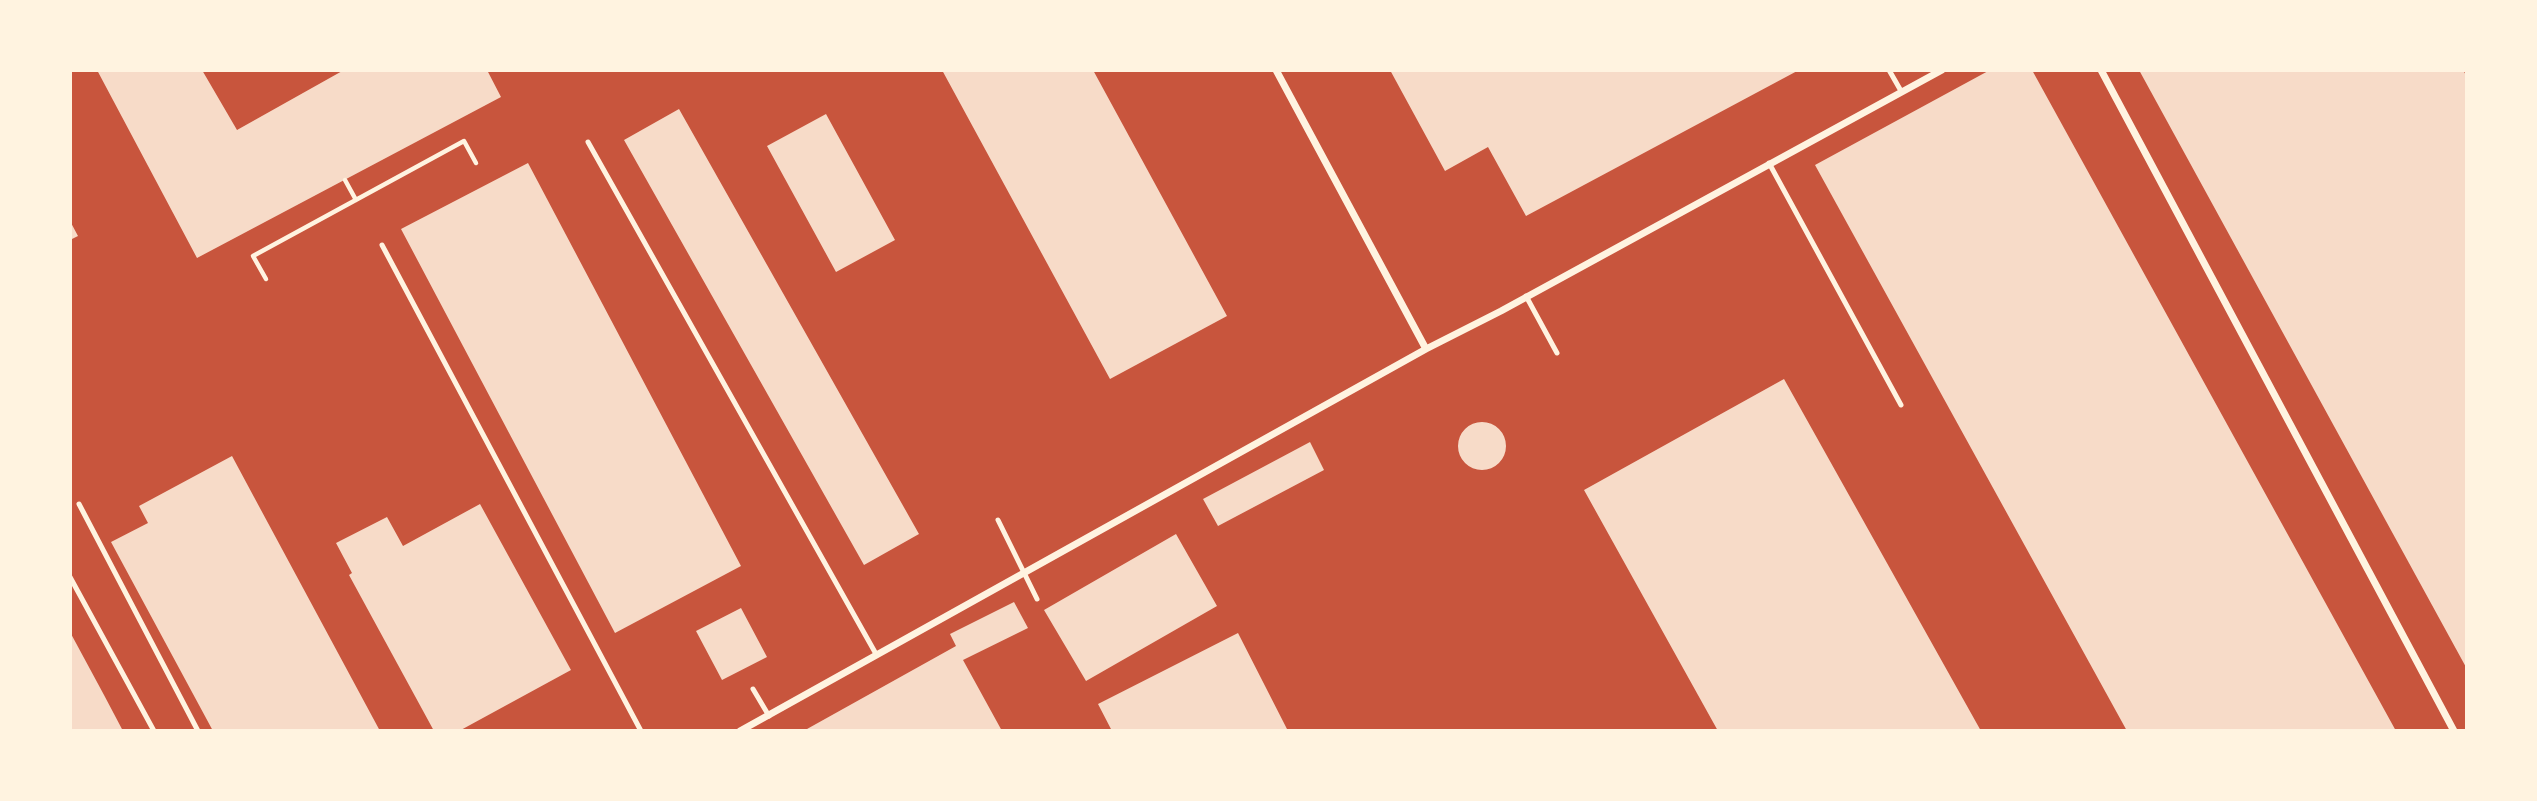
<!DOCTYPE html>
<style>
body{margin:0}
#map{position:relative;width:2537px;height:801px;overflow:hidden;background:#c8553d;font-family:Montserrat,sans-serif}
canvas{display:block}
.frame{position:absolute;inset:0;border:72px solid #fff3e0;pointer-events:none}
</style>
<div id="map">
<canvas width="2537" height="801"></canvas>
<div class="frame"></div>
</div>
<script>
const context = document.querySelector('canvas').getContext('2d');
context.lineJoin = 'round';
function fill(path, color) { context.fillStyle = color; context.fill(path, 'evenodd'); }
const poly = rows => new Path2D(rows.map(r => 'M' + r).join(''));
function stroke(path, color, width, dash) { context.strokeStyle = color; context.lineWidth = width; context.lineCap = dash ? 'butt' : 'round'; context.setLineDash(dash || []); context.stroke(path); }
fill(poly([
 [97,70,202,70,237,130,344,70,487,70,501,97,197,258],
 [942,70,1093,70,1227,316,1110,379],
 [1390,70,1799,70,1526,216,1488,147,1445,171],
 [1990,70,2032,70,2396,731,2127,731,1815,165],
 [2139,70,2463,70,2467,77,2467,669],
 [679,109,919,534,864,565,624,140],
 [826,114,895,240,836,272,767,146],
 [528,163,741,566,615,633,401,229],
 [70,221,78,236,70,240],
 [1784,379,1981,731,1718,731,1584,490],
 '1458 446a24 24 0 1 1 48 0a24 24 0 1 1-48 0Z',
 [1310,442,1324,470,1218,526,1203,499],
 [232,456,254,497,380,731,213,731,111,542,148,523,139,506],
 [480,504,571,670,459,731,434,731,349,575,352,573,336,543,387,517,403,546],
 [1176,534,1217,606,1086,681,1044,610],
 [1014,602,1028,628,963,660,1002,731,808,731,807,729,956,646,950,634],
 [741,608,767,657,722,680,696,631],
 [70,632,104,695,123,731,70,731],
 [1238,633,1288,731,1112,731,1098,704]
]), '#f7dbc8');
stroke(poly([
 [345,180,356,200],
 [266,279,253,256,464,141,476,163]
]), '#fff3e0', 4.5);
stroke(poly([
 [1889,70,1901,91],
 [588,142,876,654],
 [1769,163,1901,405],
 [382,245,641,731],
 [1526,296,1557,353],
 [79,504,198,731],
 [998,520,1037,599],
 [70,577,154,731],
 [753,689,769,716]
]), '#fff3e0', 5);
stroke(poly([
 [1276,70,1426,349],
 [2101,70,2454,731],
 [740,731,1426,349,1501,311,1942,70]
]), '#fff3e0', 7);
</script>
